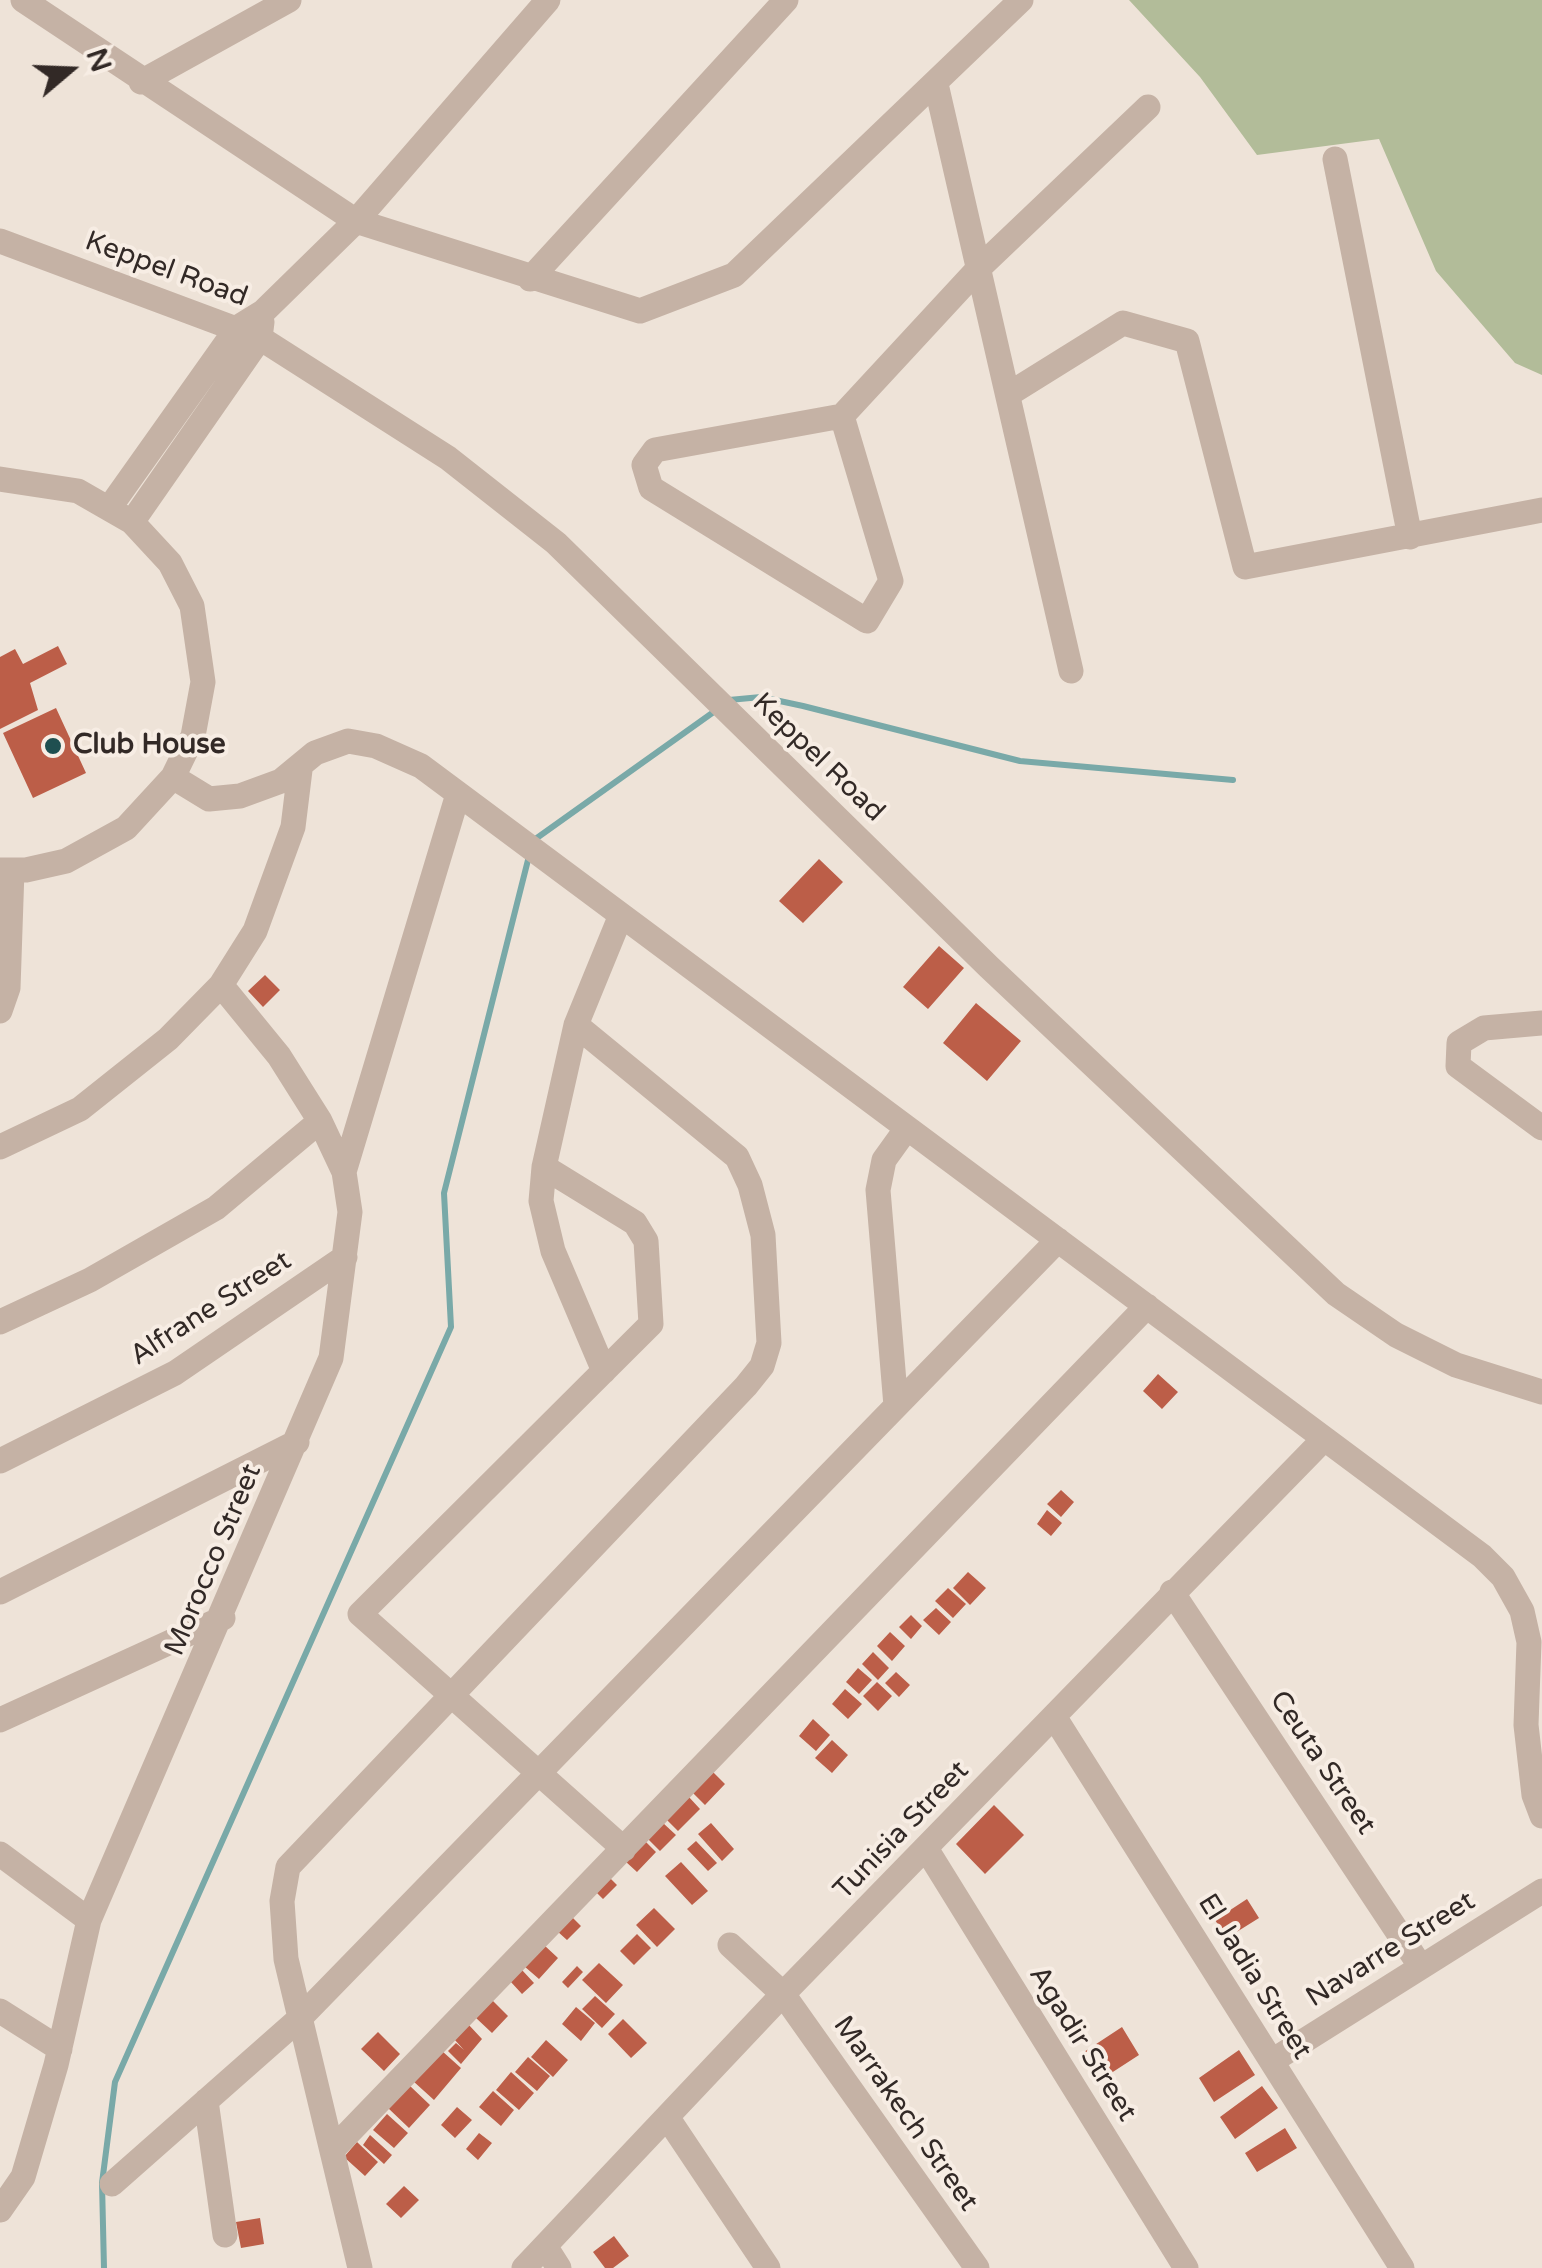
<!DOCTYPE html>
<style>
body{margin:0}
#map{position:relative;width:1542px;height:2268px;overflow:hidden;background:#eee3d8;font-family:"Varela Round",sans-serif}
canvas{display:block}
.north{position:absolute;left:20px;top:20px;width:100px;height:100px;-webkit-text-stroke:8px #f7ede4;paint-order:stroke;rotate:71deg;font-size:28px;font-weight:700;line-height:40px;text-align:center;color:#322926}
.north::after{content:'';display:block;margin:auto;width:35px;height:45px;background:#322926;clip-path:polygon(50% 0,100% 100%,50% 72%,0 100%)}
</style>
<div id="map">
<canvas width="1542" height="2268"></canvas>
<div class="north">N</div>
</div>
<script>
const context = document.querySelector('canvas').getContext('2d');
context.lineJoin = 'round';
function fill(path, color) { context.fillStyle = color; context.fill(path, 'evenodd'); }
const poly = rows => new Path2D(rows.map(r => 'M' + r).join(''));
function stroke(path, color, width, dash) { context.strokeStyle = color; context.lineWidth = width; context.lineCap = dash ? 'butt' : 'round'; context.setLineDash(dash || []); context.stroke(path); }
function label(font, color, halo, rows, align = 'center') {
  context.font = font + ' "Varela Round",sans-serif'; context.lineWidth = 8; context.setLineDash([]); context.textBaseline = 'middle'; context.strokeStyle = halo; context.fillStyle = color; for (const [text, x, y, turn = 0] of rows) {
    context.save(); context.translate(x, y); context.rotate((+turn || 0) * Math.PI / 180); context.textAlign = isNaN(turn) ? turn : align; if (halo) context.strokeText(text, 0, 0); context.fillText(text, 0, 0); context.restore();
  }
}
fill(poly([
 [1129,0,1542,0,1542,375,1515,363,1436,271,1379,139,1257,155,1200,77]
]), '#b2bc99');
stroke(poly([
 [729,700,761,697,803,706,1020,761,1233,780],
 [534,840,715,711],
 [104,2268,102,2183,115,2082,451,1327,444,1193,529,856]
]), '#79a9a8', 6);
fill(poly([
 [58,646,67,664,30,683,38,710,0,729,0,657,15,649,23,664],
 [56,708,86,773,33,798,3,733],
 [819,859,843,882,803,923,779,901],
 [939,946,964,968,928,1009,903,987],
 [265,975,280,990,263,1007,248,991],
 [976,1003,1021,1041,987,1081,943,1043],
 [1158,1374,1178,1392,1162,1409,1143,1391],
 [1061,1490,1074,1502,1061,1517,1047,1504],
 [1047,1510,1062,1523,1051,1536,1037,1524],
 [968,1572,986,1588,970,1605,953,1588],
 [948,1588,966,1604,953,1618,935,1601],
 [936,1608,951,1622,939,1635,923,1620],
 [911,1615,922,1626,911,1639,899,1627],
 [890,1632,905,1646,892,1661,877,1646],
 [873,1652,889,1668,878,1680,862,1664],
 [858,1668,872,1680,859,1694,846,1682],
 [896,1672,910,1685,899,1697,885,1683],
 [877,1682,892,1696,878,1711,863,1696],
 [845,1689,862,1704,848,1719,832,1704],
 [813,1719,830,1735,816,1751,799,1736],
 [832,1740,848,1755,832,1773,815,1758],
 [712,1771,725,1784,705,1805,692,1792],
 [688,1796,700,1809,678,1831,666,1819],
 [994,1805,1024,1835,985,1874,956,1844],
 [663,1823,676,1835,660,1851,648,1839],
 [711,1823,734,1849,722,1861,698,1834],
 [645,1841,656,1852,637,1872,625,1861],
 [696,1841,717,1863,708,1871,687,1849],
 [681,1862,708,1891,692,1905,665,1876],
 [607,1875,617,1885,603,1899,594,1890],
 [1247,1899,1259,1918,1227,1938,1215,1920],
 [654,1908,675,1929,657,1947,636,1925],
 [571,1916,581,1926,567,1940,557,1931],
 [637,1934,651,1948,634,1965,620,1951],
 [544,1945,558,1958,539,1979,524,1966],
 [599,1963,623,1985,606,2003,582,1980],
 [577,1966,583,1972,568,1988,562,1982],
 [522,1970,534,1983,522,1994,510,1981],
 [595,1996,615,2014,602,2028,582,2009],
 [492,2000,508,2016,492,2033,475,2017],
 [576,2007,595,2023,581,2041,562,2024],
 [623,2019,647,2043,631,2058,608,2034],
 [468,2024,482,2039,461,2064,448,2051,456,2043,464,2050,454,2039],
 [1122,2027,1139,2055,1102,2079,1084,2052],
 [378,2032,400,2054,384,2071,361,2049],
 [546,2040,568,2060,553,2077,531,2057],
 [1239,2050,1255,2075,1214,2102,1199,2078],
 [442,2051,461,2068,434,2100,413,2081],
 [528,2057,550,2076,537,2091,515,2072],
 [511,2072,534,2093,519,2110,496,2090],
 [409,2085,430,2105,409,2128,388,2108],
 [1262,2086,1278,2108,1235,2139,1220,2117],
 [493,2091,514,2110,501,2126,479,2107],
 [457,2107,472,2120,455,2138,441,2125],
 [387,2114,408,2133,394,2148,373,2130],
 [1285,2128,1297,2148,1257,2172,1245,2153],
 [479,2133,492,2143,478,2160,466,2149],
 [370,2135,392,2155,384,2164,363,2145],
 [357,2142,378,2162,365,2176,344,2157],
 [404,2186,419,2200,401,2218,386,2204],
 [260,2218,264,2244,241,2248,236,2222],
 [614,2236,629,2256,613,2268,605,2268,593,2252]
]), '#bc5e48');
stroke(poly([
 [23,0,356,221,640,311,734,275,1021,0],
 [141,82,289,0],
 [936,84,1071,671],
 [1335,159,1410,537],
 [0,241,260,338,448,458,556,543,989,967,1336,1294,1396,1335,1456,1365,1542,1392],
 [530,279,786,0],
 [1009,394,1123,323,1187,341,1245,567,1542,510],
 [842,416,891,581,867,621,651,488,644,465,655,450,842,416,979,268,1148,107],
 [0,479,78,491,132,522,170,563,192,606,203,682,193,736,173,777,126,828,66,861,26,870,0,870],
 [110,507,237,328,263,312,356,221,548,0],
 [132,522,260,338,262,322],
 [173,777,209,799,240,796,281,781,315,753,348,741,376,746,421,766,1482,1556,1503,1577,1522,1611,1529,1642,1526,1725,1534,1795,1542,1816],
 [0,1011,8,988,12,870],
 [1542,1023,1484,1028,1459,1043,1458,1066,1542,1128],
 [0,1147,80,1109,168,1039,221,985,255,931,293,827,300,770],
 [544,1167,635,1223,646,1241,651,1324,360,1614,624,1849],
 [344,1172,458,794],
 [0,1322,90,1280,216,1208,320,1121],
 [604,1371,553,1251,541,1201,544,1167,576,1025,621,915],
 [896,1406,878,1190,884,1160,907,1128],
 [0,1461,175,1373,345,1257],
 [0,1592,297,1442],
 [1172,1592,1421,1967],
 [1055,1718,1402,2268],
 [0,1720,223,1618],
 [927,1850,1186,2268],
 [0,1854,89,1920],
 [730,1945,783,1994,977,2268],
 [0,2011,60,2049],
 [1272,2061,1542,1891],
 [206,2101,225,2235],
 [667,2117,768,2268],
 [333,2149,1147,1306],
 [112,2184,299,2019,1058,1240],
 [0,2210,23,2177,56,2065,89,1920,331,1358,350,1212,344,1172,320,1121,279,1056,221,985],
 [545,2246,559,2268],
 [360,2268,286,1959,282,1901,288,1867,746,1386,762,1366,769,1343,763,1235,750,1185,737,1157,576,1025],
 [524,2268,783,1994,1324,1439]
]), '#c5b2a5', 25);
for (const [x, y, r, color] of [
 [53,746,10,"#1f4f50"]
]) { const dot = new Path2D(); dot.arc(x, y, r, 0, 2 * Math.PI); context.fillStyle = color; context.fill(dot); stroke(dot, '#f7ede4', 4); }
label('28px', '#322926', '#f7ede4', [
 ["Keppel Road",166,270,20],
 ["Keppel Road",818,758,44],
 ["Alfrane Street",211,1309,-33],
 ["Morocco Street",214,1560,-67],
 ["Ceuta Street",1322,1763,56],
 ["Tunisia Street",902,1831,-46],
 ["Navarre Street",1391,1950,-32],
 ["El Jadia Street",1254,1977,58],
 ["Agadir Street",1082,2044,58],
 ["Marrakech Street",905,2114,55]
]);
label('bold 28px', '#322926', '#f7ede4', [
 ["Club House",73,746]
], 'left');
</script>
